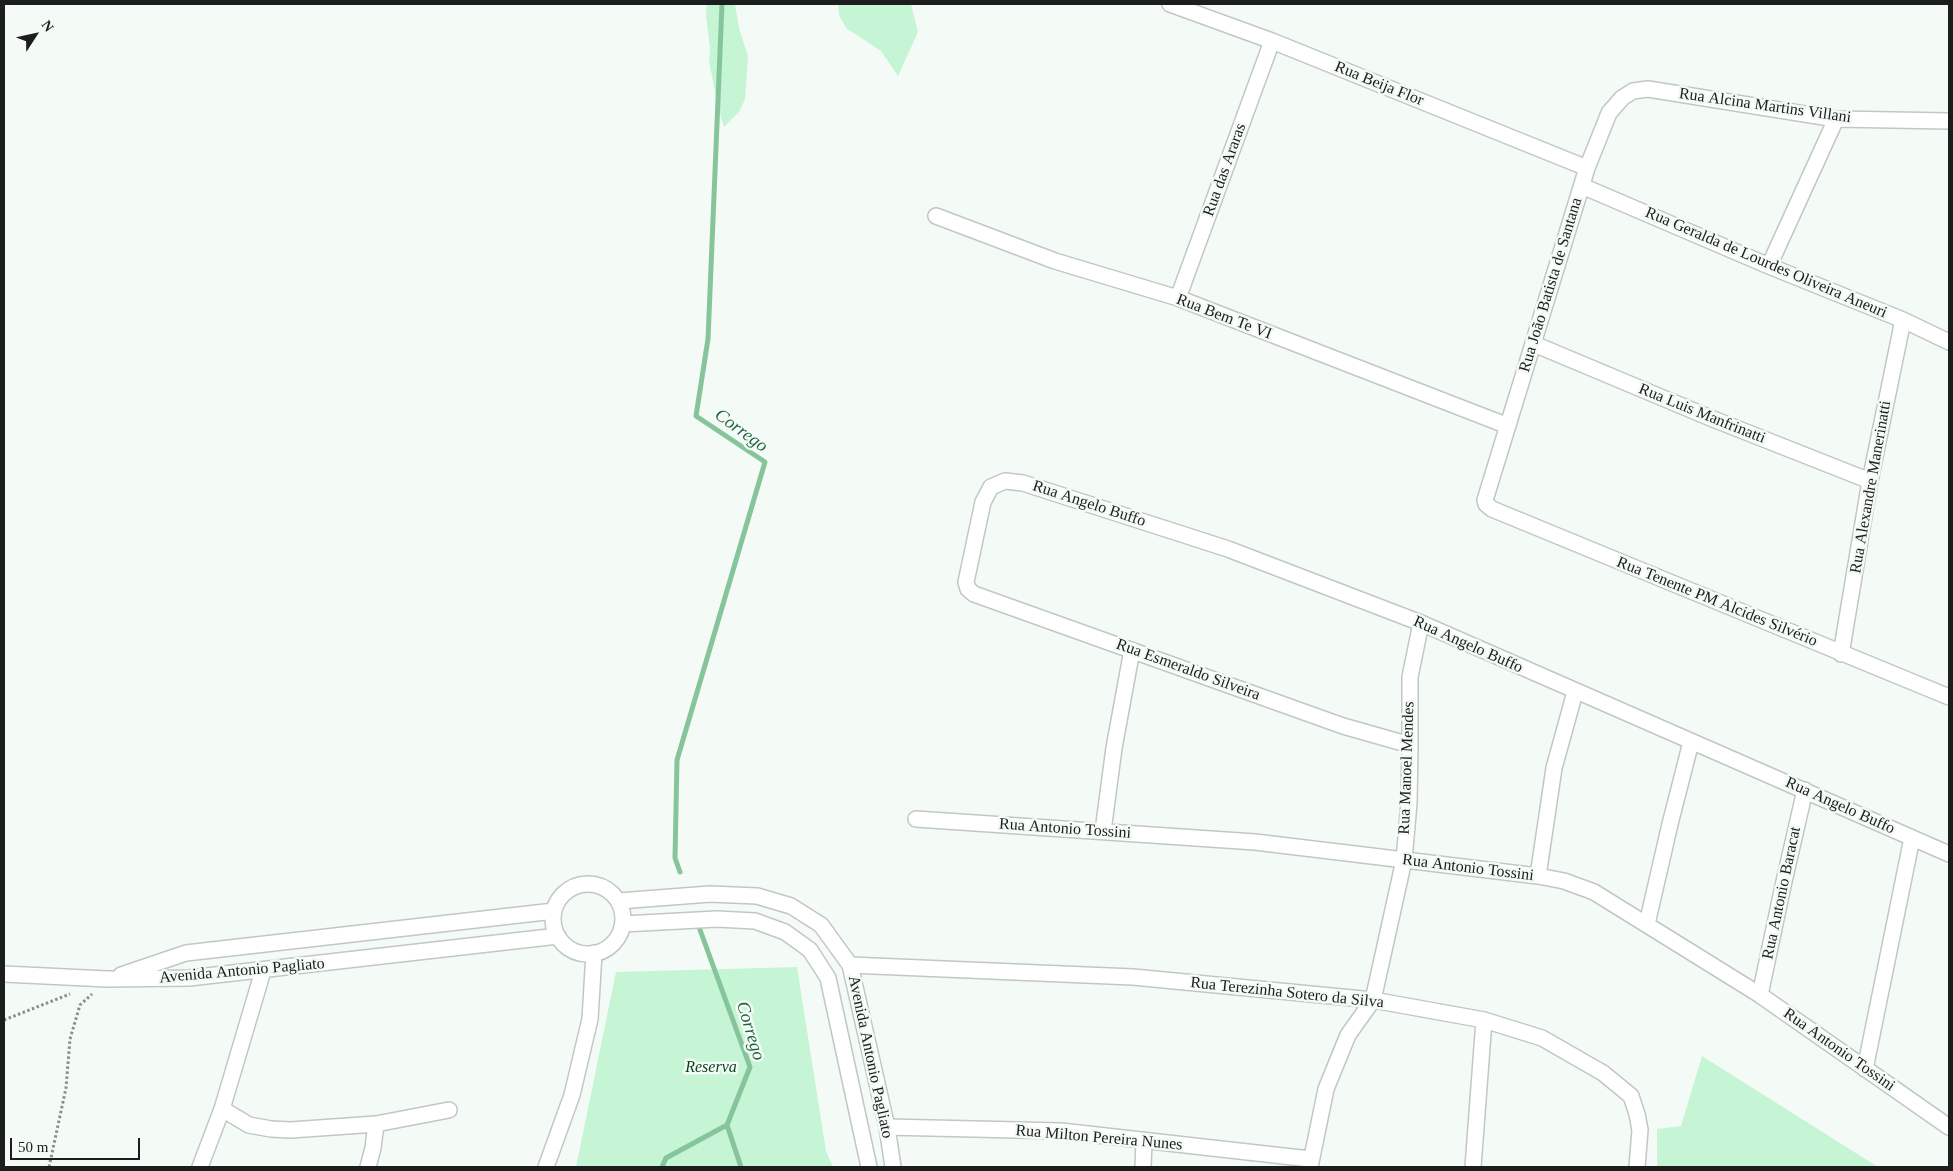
<!DOCTYPE html>
<meta charset="utf-8">
<style>
body{margin:0}
#map{position:relative;width:1953px;height:1171px;overflow:hidden;background:#f4fbf6;font-family:"Times New Roman",serif}
canvas{display:block}
.frame{position:absolute;inset:0;border:5px solid #1b1e1c;pointer-events:none}
.north{position:absolute;left:10px;top:10px;width:50px;height:50px;-webkit-text-stroke:4px #f4fbf6;paint-order:stroke;rotate:55deg;font-size:14px;font-weight:700;line-height:20px;text-align:center;color:#1b1e1c}
.north::after{content:'';display:block;margin:auto;width:18px;height:22px;background:#1b1e1c;clip-path:polygon(50% 0,100% 100%,50% 72%,0 100%)}
.scale{position:absolute;left:10px;top:1138px;width:130px;height:22px;box-sizing:border-box;border:2px solid #1b1e1c;border-top:0;padding-left:6px;font-size:15px;line-height:18px;white-space:nowrap;color:#1b1e1c;-webkit-text-stroke:4px #f4fbf6;paint-order:stroke}
</style>
<div id="map">
<canvas width="1953" height="1171"></canvas>
<div class="frame"></div>
<div class="north">N</div>
<div class="scale">50 m</div>
</div>
<script>
const context = document.querySelector('canvas').getContext('2d');
context.lineJoin = 'round';
function fill(path, color) { context.fillStyle = color; context.fill(path, 'evenodd'); }
const poly = rows => new Path2D(rows.map(r => 'M' + r).join(''));
function stroke(path, color, width, dash) { context.strokeStyle = color; context.lineWidth = width; context.lineCap = dash ? 'butt' : 'round'; context.setLineDash(dash || []); context.stroke(path); }
function label(font, color, halo, rows, align = 'center') {
  context.font = font + ' "Times New Roman",serif'; context.lineWidth = 5; context.setLineDash([]); context.textBaseline = 'middle'; context.strokeStyle = halo; context.fillStyle = color; for (const [text, x, y, turn = 0] of rows) {
    context.save(); context.translate(x, y); context.rotate((+turn || 0) * Math.PI / 180); context.textAlign = isNaN(turn) ? turn : align; if (halo) context.strokeText(text, 0, 0); context.fillText(text, 0, 0); context.restore();
  }
}
fill(poly([
 [707,4,735,4,739,28,748,56,745,99,739,112,724,127,718,107,709,61,710,48,706,16],
 [838,4,911,4,918,32,898,76,881,51,846,28,839,15],
 [797,967,826,1151,833,1167,576,1167,616,972],
 [1702,1056,1878,1167,1657,1167,1657,1129,1681,1126]
]), '#c5f5d4');
stroke(poly([
 [680,872,675,858,677,760,765,462,696,416,708,339,722,4],
 [727,1125,741,1167],
 [662,1167,666,1158,727,1125,750,1067,699,927]
]), '#86c59b', 5);
const street = poly([
 [1170,4,1272,41,1587,168],
 [1949,121,1836,119,1648,89,1633,91,1622,98,1609,113,1587,168,1485,500,1486,504,1492,509,1949,697],
 [1582,186,1769,266,1903,320,1949,342],
 [936,216,1055,261,1178,298,1508,426],
 [1769,266,1836,119],
 [1178,298,1272,41],
 [1534,344,1713,419,1870,481],
 [1841,654,1870,481,1903,320],
 [1410,745,1343,726,974,594,968,589,966,582,983,502,991,487,1005,481,1023,483,1228,549,1421,623,1949,854],
 [916,819,1255,842,1538,876,1564,881,1594,892,1760,995,1949,1127],
 [1103,831,1114,748,1132,650],
 [1538,876,1554,768,1575,692],
 '553 919a35 35 0 1 1 70 0a35 35 0 1 1-70 0Z',
 [619,901,710,894,757,896,791,906,821,925,850,965,887,1127,893,1167],
 [623,924,717,919,755,921,785,932,810,950,828,978,869,1167],
 [1647,924,1670,824,1691,742],
 [850,965,1133,977,1373,1000,1484,1020,1542,1038,1603,1073,1631,1096,1637,1114,1640,1130,1637,1167],
 [4,974,107,979,189,978,558,936],
 [121,975,186,953,554,911],
 [1760,995,1783,886,1805,790],
 [1865,1069,1912,838],
 [222,1109,249,1125,271,1129,291,1130,376,1124,449,1110],
 [887,1127,1061,1131,1310,1159],
 [200,1167,222,1109,263,971],
 [368,1167,373,1148,376,1124],
 [546,1167,572,1095,590,1019,594,953],
 [1143,1167,1144,1140],
 [1310,1167,1326,1089,1348,1035,1373,1000,1404,860,1409,803,1410,745,1410,677,1421,623],
 [1473,1167,1484,1020]
]);
stroke(street, '#c1c8c3', 18);
stroke(poly([
 [4,1020,70,994],
 [49,1167,66,1088,70,1039,80,1005,92,994]
]), '#898e8a', 3, [2.5, 2.5]);
stroke(street, '#fff', 15);
label('16px', '#1b1e1c', '#f4fbf6', [
 ["Rua Beija Flor",1379,84,22],
 ["Rua Alcina Martins Villani",1765,106,8],
 ["Rua das Araras",1225,170,-70],
 ["Rua Geralda de Lourdes Oliveira Aneuri",1766,263,23],
 ["Rua João Batista de Santana",1551,285,-73],
 ["Rua Bem Te VI",1224,317,21],
 ["Rua Luis Manfrinatti",1702,414,22],
 ["Rua Alexandre Manerinatti",1871,487,-80],
 ["Rua Angelo Buffo",1089,504,18],
 ["Rua Tenente PM Alcides Silvério",1717,602,22],
 ["Rua Angelo Buffo",1468,645,24],
 ["Rua Esmeraldo Silveira",1188,670,20],
 ["Rua Manoel Mendes",1407,768,-88],
 ["Rua Angelo Buffo",1840,806,24],
 ["Rua Antonio Tossini",1065,829,4],
 ["Rua Antonio Tossini",1468,868,7],
 ["Rua Antonio Baracat",1782,893,-78],
 ["Avenida Antonio Pagliato",242,971,-5],
 ["Rua Terezinha Sotero da Silva",1287,993,6],
 ["Rua Antonio Tossini",1839,1050,35],
 ["Avenida Antonio Pagliato",870,1057,78],
 ["Rua Milton Pereira Nunes",1099,1138,5]
]);
label('italic 16px', '#0a3d21', '#f4fbf6', [
 ["Reserva",711,1068]
]);
label('italic 18px', '#1e643d', '#f4fbf6', [
 ["Corrego",741,431,36],
 ["Corrego",750,1031,73]
]);
</script>
